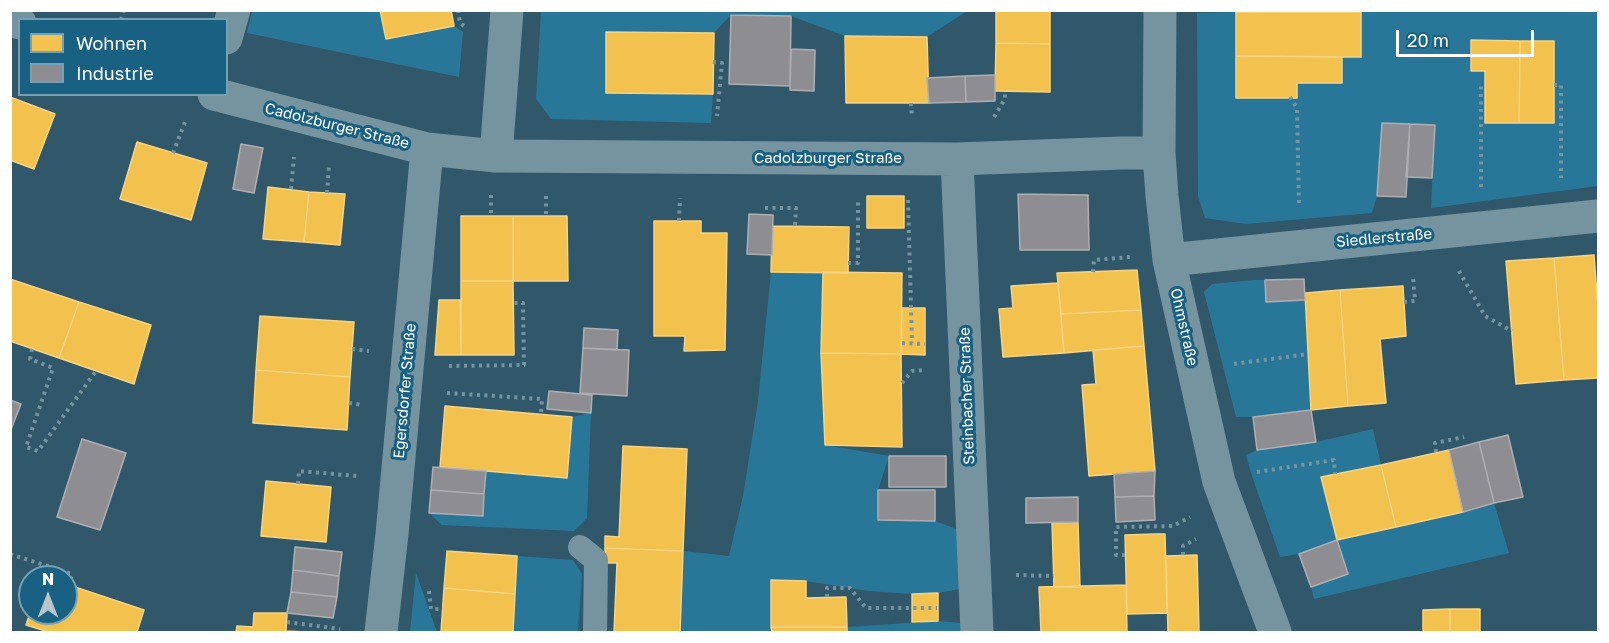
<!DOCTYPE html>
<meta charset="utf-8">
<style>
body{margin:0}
#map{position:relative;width:1609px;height:643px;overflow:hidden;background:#30586a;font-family:"Golos Text",sans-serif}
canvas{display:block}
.frame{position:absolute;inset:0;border:12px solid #fff;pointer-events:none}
.legend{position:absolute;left:18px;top:18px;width:210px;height:78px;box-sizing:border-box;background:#186182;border:2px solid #74a0b4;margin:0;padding:8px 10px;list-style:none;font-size:18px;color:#fff}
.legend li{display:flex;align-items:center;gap:12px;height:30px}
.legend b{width:30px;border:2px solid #74a0b4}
.north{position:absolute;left:18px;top:565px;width:60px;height:60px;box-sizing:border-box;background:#186182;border:2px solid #74a0b4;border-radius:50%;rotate:0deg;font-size:16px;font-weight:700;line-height:24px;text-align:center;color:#fff}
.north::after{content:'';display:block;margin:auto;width:21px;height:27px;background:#b7c5cb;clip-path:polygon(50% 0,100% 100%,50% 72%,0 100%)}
.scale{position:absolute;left:1396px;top:30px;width:138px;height:27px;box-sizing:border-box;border:3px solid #fff;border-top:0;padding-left:8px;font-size:18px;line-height:21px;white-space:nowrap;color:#fff;-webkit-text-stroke:4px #186182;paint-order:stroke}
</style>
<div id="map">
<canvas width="1609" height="643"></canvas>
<div class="frame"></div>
<ul class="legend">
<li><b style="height:16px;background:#f2c14e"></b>Wohnen</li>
<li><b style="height:16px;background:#8d8d92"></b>Industrie</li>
</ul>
<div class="north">N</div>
<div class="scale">20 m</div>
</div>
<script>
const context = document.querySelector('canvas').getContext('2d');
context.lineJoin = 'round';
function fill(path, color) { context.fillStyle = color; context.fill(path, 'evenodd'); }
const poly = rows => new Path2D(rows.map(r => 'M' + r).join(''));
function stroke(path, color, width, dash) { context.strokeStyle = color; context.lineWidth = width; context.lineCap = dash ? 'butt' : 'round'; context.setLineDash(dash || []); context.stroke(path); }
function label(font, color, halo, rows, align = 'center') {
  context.font = font + ' "Golos Text",sans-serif'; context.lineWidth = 6; context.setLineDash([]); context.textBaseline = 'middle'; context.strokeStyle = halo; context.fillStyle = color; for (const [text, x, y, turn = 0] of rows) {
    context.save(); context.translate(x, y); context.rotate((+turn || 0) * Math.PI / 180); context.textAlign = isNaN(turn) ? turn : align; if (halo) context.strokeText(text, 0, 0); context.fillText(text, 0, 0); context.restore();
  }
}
fill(poly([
 [252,11,380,11,387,39,454,26,463,32,459,77,247,33],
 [541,11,967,11,927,37,845,36,791,16,731,15,714,33,606,32,606,92,713,94,711,123,551,119,536,99],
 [1361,11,1598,11,1598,186,1431,208,1435,125,1382,123,1377,196,1372,213,1246,224,1205,218,1198,196,1197,13,1236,12,1237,98,1297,83,1342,83,1342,57,1361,57],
 [1472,40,1554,41,1554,123,1485,122,1485,71],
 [771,272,823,272,821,353,825,445,889,456,878,490,878,520,935,521,959,530,960,589,938,593,912,594,868,591,806,581,771,580,772,632,680,632,683,551,729,556,743,496,758,401],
 [1254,280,1265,280,1305,300,1311,410,1253,417,1236,417,1204,292,1212,284],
 [591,413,587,518,574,531,442,525,429,513,483,516,486,471,566,478,572,417],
 [1373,429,1381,465,1321,478,1337,540,1463,512,1494,503,1509,553,1314,599,1311,587,1348,573,1337,541,1299,554,1280,557,1251,473,1246,455,1257,450,1316,442],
 [517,556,573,560,582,574,578,632,513,632],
 [416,573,437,632,410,632],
 [938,621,962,623,962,632,847,632,847,627]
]), '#287799');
const homes = poly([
 [380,10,451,10,454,26,386,39,380,10],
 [996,10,1050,10,1050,44,996,43,996,10],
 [1236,12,1361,12,1361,57,1236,56,1236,12],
 [606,32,714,33,713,94,606,93,606,32],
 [845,36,927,37,929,103,846,103,845,36],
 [1471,40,1520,41,1519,123,1485,123,1485,71,1471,71,1471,40],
 [1520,41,1554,41,1554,123,1519,123,1520,41],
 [996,43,1050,44,1050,92,995,91,996,43],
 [1236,56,1342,57,1342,83,1297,83,1297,98,1236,98,1236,56],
 [10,97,55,114,34,169,10,160,10,97],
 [137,142,207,163,191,220,120,199,137,142],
 [268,187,309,192,304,242,263,239,268,187],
 [309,192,345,194,340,245,304,242,309,192],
 [867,196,904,196,904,228,867,228,867,196],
 [461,216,513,216,513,281,461,281,461,216],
 [513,216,567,216,568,281,513,281,513,216],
 [654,221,701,221,701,233,727,233,725,350,684,351,685,336,654,336,654,221],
 [772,226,849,227,848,273,771,272,772,226],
 [1594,255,1598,309,1598,378,1564,380,1554,258,1594,255],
 [1554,258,1564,380,1516,384,1506,261,1554,258],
 [1137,270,1141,310,1061,314,1057,273,1137,270],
 [823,272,902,273,901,354,821,353,823,272],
 [10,279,79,302,59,358,10,341,10,279],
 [461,281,513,281,514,355,461,355,461,281],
 [1058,283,1064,353,1003,357,999,309,1013,308,1011,286,1058,283],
 [1403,286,1406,336,1380,339,1386,403,1348,406,1340,290,1403,286],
 [1340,290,1348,406,1311,410,1305,293,1340,290],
 [439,300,460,300,461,355,435,355,439,300],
 [79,302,151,325,134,384,59,358,79,302],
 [902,308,925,308,925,355,901,354,902,308],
 [1141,310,1144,346,1064,353,1061,314,1141,310],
 [260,316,354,322,350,377,256,370,260,316],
 [1144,346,1155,471,1089,476,1082,385,1096,384,1093,350,1144,346],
 [821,353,901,354,902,447,825,445,821,353],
 [256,370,350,377,347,430,253,423,256,370],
 [445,406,572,417,567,478,440,467,445,406],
 [623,446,687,449,683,551,605,548,605,536,619,537,623,446],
 [1449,450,1463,512,1396,527,1381,465,1449,450],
 [1381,465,1396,527,1337,540,1321,477,1381,465],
 [266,481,331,487,326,542,261,536,266,481],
 [1078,522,1080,587,1054,587,1052,523,1078,522],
 [1155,534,1165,534,1167,613,1127,614,1125,535,1155,534],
 [605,548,683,551,680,632,614,632,617,563,605,563,605,548],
 [447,551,517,556,515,594,444,588,447,551],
 [1197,555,1199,632,1168,632,1166,556,1197,555],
 [771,580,806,581,806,598,846,597,847,627,771,627,771,580],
 [66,584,144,610,137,632,49,632,26,625,30,613,66,613,66,584],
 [1126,585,1127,632,1041,632,1039,587,1126,585],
 [444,588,515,594,513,632,441,632,444,588],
 [938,593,938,621,912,622,912,594,938,593],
 [1450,609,1450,632,1423,632,1423,610,1450,609],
 [1450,609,1480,609,1480,632,1450,632,1450,609],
 [254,613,287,613,286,631,306,632,236,632,237,626,253,627,254,613],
 [771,627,847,627,847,632,772,632,771,627]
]);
fill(homes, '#f2c14e');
stroke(homes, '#f6d483', 1.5);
const industry = poly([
 [731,15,791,16,790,86,729,84,731,15],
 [791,49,815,50,814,91,790,90,791,49],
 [995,75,995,101,966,102,965,76,995,75],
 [965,76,966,102,929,103,927,78,965,76],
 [1382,123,1410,124,1406,197,1377,196,1382,123],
 [1410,124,1435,125,1432,178,1406,177,1410,124],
 [241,144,263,148,254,193,233,189,241,144],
 [1018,194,1088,195,1089,250,1020,250,1018,194],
 [749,214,773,215,772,255,747,254,749,214],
 [1304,279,1305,300,1266,302,1265,280,1304,279],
 [584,328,618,330,617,350,583,348,584,328],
 [583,348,629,350,627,396,580,393,583,348],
 [549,391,592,395,591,413,547,409,549,391],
 [10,400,21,404,10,432,10,400],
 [1311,410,1316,442,1257,450,1253,417,1311,410],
 [1508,435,1523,497,1494,503,1479,442,1508,435],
 [82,439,126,453,100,530,57,517,82,439],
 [1479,442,1494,503,1463,512,1449,450,1479,442],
 [889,456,946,456,946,487,889,487,889,456],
 [433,467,486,471,484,494,431,490,433,467],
 [1155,471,1154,496,1115,497,1114,474,1155,471],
 [431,490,484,494,483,516,429,513,431,490],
 [878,490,935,490,935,521,878,520,878,490],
 [1154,496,1155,520,1116,522,1115,497,1154,496],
 [1078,497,1078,522,1026,523,1026,498,1078,497],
 [1337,540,1348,574,1311,587,1299,554,1337,540],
 [295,547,342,552,339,576,293,570,295,547],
 [293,570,339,576,337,597,291,592,293,570],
 [291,592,337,597,333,618,287,613,291,592]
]);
fill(industry, '#8d8d92');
stroke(industry, '#afafb3', 1.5);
stroke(poly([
 [458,10,460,23,464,26],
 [1282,10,1282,12],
 [121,20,124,10],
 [713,62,722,63,717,116],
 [1554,85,1561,85,1561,178],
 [1290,97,1297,108,1299,205],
 [911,103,912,118],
 [994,117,1005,99,1005,91],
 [173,153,185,122],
 [1481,187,1481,86,1485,86],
 [291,189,294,157],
 [327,193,329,166],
 [491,195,491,216],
 [546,196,546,216],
 [908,200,912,343],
 [765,208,796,208,795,226],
 [679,221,680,198],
 [848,263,858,263,858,199],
 [1459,271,1485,316,1512,331],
 [1093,272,1094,260,1130,257],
 [1404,302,1415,301,1413,277],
 [902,343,925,344],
 [32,349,30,359,53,368,26,447,38,451,96,371],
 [352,349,369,351],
 [1234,364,1308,354],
 [449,366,524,365,523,303,514,303],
 [902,383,912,371,926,370],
 [447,393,542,399,541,414],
 [349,403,363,405],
 [1436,452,1435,443,1464,437],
 [1257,472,1334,460,1335,474],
 [298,484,299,471,357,476],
 [10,554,72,574,69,585],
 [1125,555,1116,555,1116,527,1173,526,1190,517],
 [1183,555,1183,546,1196,539],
 [1016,575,1054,576],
 [429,591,431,609,443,609],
 [827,597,827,588,850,588,866,608,937,608],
 [287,622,340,629],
 [1413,631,1413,632]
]), '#7694a0', 4, [3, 4.5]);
stroke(poly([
 [580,547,596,560,595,632]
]), '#7694a0', 24);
stroke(poly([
 [1160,10,1159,153,1162,196,1169,260,1219,482,1275,632],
 [10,20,20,23],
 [226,38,234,10],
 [214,94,427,149,496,156,957,159,1122,153,1159,153],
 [496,156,507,10],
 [957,159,977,632],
 [1169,260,1598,216],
 [381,632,392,534,427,149]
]), '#7694a0', 33);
label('15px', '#fff', '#186182', [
 ["Cadolzburger Straße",337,126,14],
 ["Cadolzburger Straße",828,158],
 ["Siedlerstraße",1384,238,-5],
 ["Ohmstraße",1184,327,77],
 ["Egersdorfer Straße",405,391,-85],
 ["Steinbacher Straße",967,396,-92]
]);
</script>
